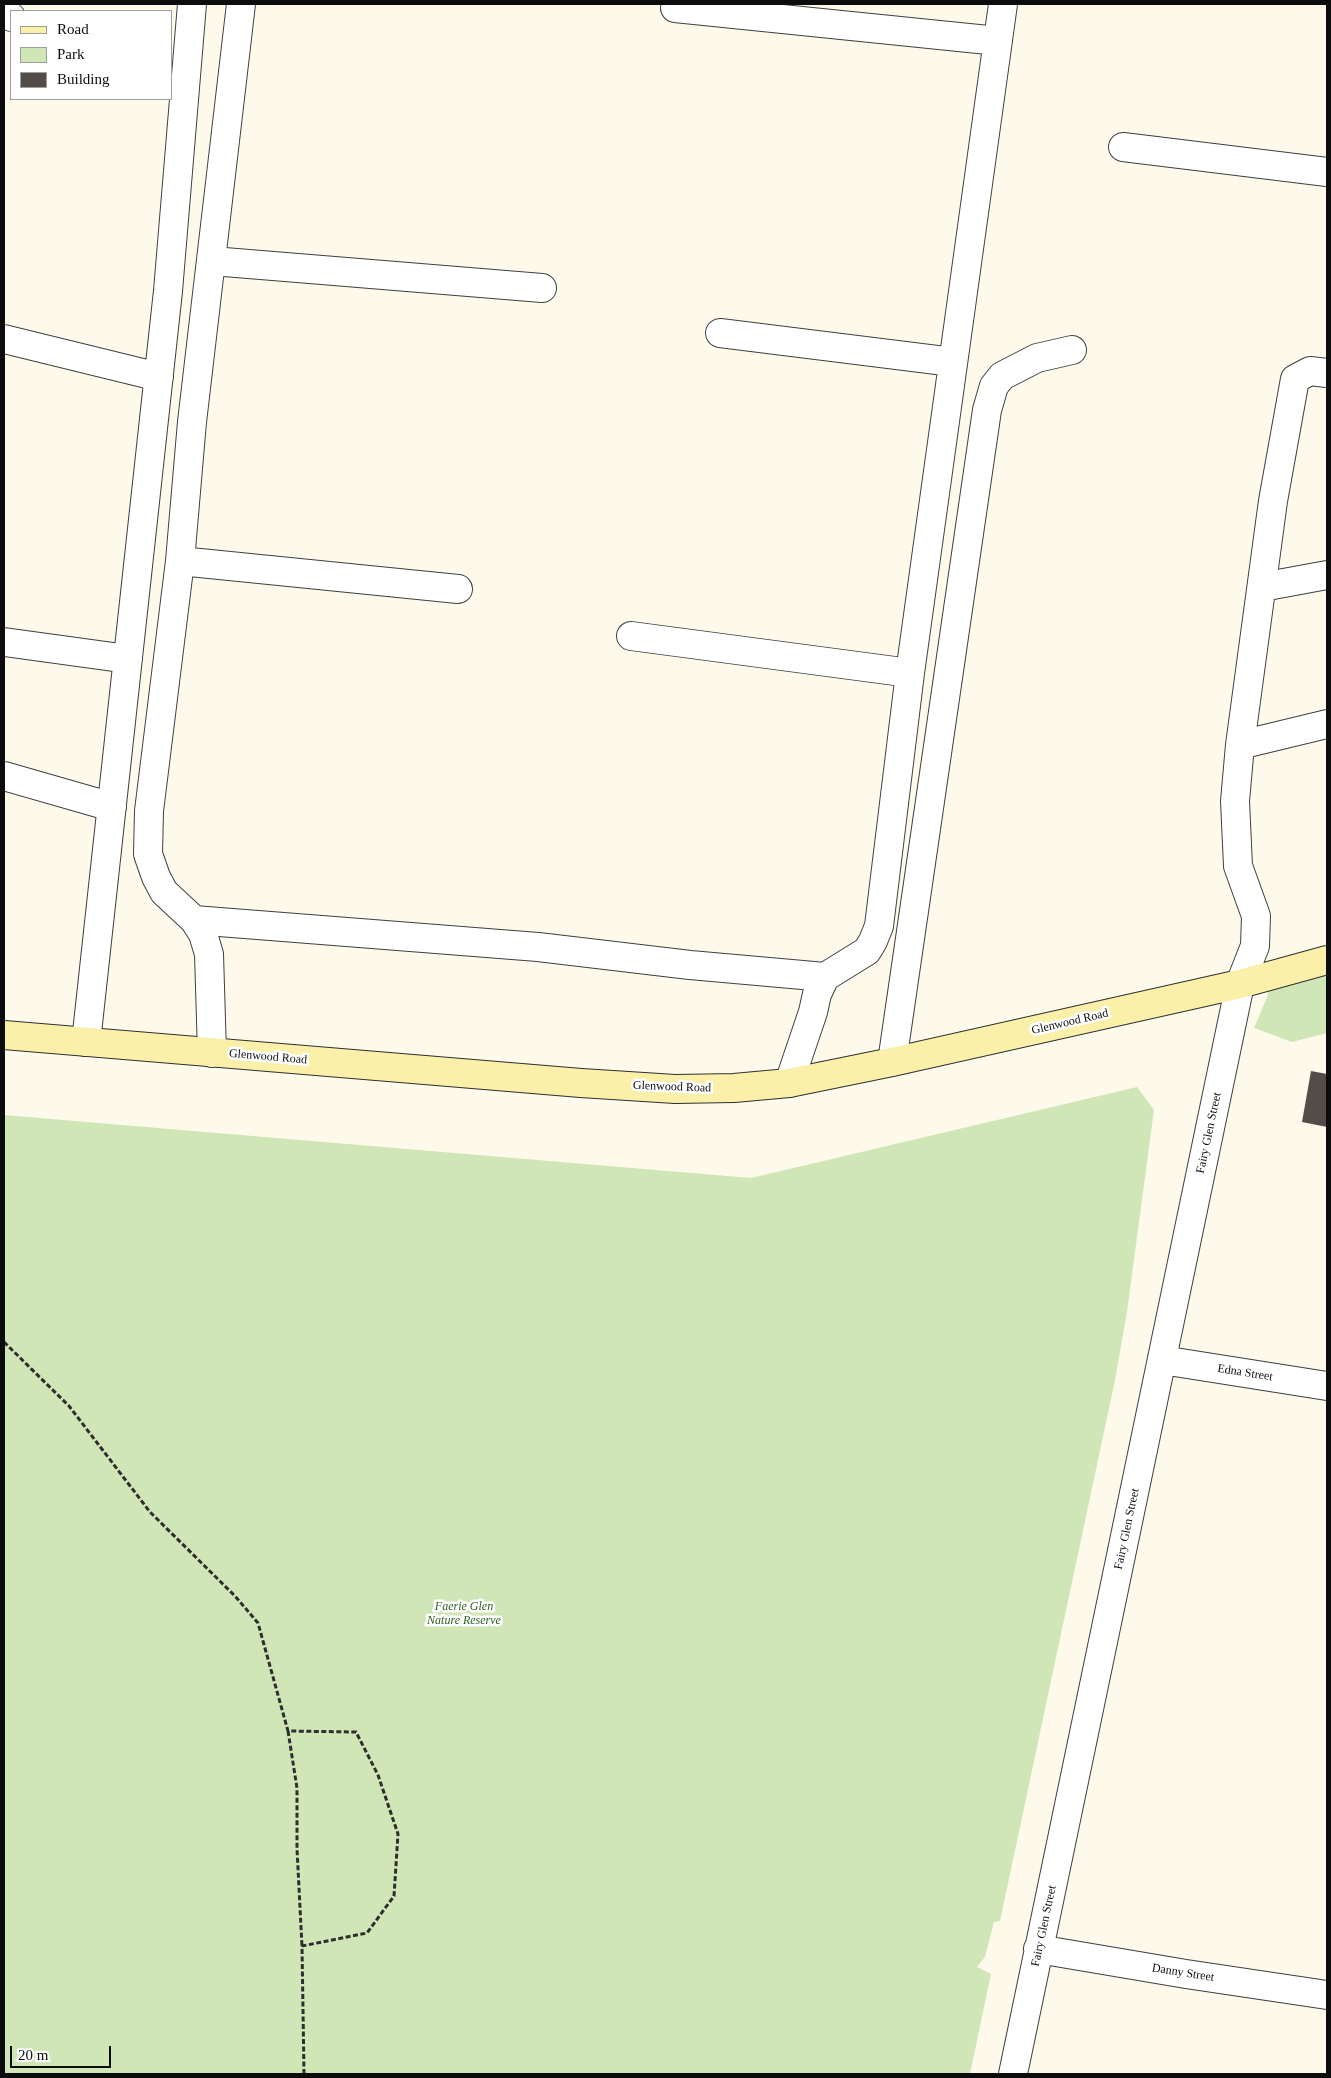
<!DOCTYPE html>
<style>
body{margin:0}
#map{position:relative;width:1331px;height:2078px;overflow:hidden;background:#fefaeb;font-family:Georgia,serif}
canvas{display:block}
.frame{position:absolute;inset:0;border:5px solid #0c0c0c;pointer-events:none}
.legend{position:absolute;left:10px;top:10px;width:162px;height:90px;box-sizing:border-box;background:#fff;border:1px solid #9e9e9e;margin:0;padding:6px 9px;list-style:none;font-size:15px;color:#0c0c0c}
.legend li{display:flex;align-items:center;gap:10px;height:25px}
.legend b{width:25px;border:1px solid #9e9e9e}
.scale{position:absolute;left:10px;top:2046px;width:101px;height:22px;box-sizing:border-box;border:2px solid #0c0c0c;border-top:0;padding-left:6px;font-size:15px;line-height:18px;white-space:nowrap;color:#0c0c0c;-webkit-text-stroke:4px #fff;paint-order:stroke}
</style>
<div id="map">
<canvas width="1331" height="2078"></canvas>
<div class="frame"></div>
<ul class="legend">
<li><b style="height:6px;background:#fbf0a9"></b>Road</li>
<li><b style="height:14px;background:#d1e6b7"></b>Park</li>
<li><b style="height:14px;background:#544c48"></b>Building</li>
</ul>
<div class="scale">20 m</div>
</div>
<script>
const context = document.querySelector('canvas').getContext('2d');
context.lineJoin = 'round';
function fill(path, color) { context.fillStyle = color; context.fill(path, 'evenodd'); }
const poly = rows => new Path2D(rows.map(r => 'M' + r).join(''));
function stroke(path, color, width, dash) { context.strokeStyle = color; context.lineWidth = width; context.lineCap = dash ? 'butt' : 'round'; context.setLineDash(dash || []); context.stroke(path); }
function label(font, color, halo, rows, align = 'center') {
  context.font = font + ' Georgia,serif'; context.lineWidth = 5; context.setLineDash([]); context.textBaseline = 'middle'; context.strokeStyle = halo; context.fillStyle = color; for (const [text, x, y, turn = 0] of rows) {
    context.save(); context.translate(x, y); context.rotate((+turn || 0) * Math.PI / 180); context.textAlign = isNaN(turn) ? turn : align; if (halo) context.strokeText(text, 0, 0); context.fillText(text, 0, 0); context.restore();
  }
}
fill(poly([
 [1327,959,1327,1033,1292,1042,1254,1028,1268,995,1268,972],
 [1137,1087,1154,1110,1127,1312,1115,1380,1000,1921,994,1922,985,1957,977,1967,991,1974,970,2074,4,2074,4,1115,751,1178]
]), '#d1e6b7');
fill(poly([
 [1311,1071,1327,1074,1327,1127,1302,1122]
]), '#544c48');
const street = poly([
 [675,8,998,41],
 [4,10,11,17],
 [1123,147,1327,172],
 [212,261,542,288],
 [720,333,953,362],
 [4,339,159,377],
 [180,561,458,589],
 [1262,587,1327,575],
 [631,636,910,673],
 [4,642,128,659],
 [1240,745,1327,724],
 [4,776,112,807],
 [194,920,538,947,690,965,825,977],
 [86,1042,168,291,192,4],
 [212,1053,209,954,203,934,194,920,164,892,156,877,148,854,149,811,180,561,192,422,241,4],
 [892,1062,987,410,994,386,1002,376,1037,358,1072,350],
 [789,1083,813,1012,817,994,825,977,867,951,873,941,879,926,910,673,1003,4],
 [1162,1360,1327,1386],
 [1038,1949,1186,1974,1327,1995],
 [1013,2074,1240,984,1255,946,1256,916,1238,866,1235,801,1240,745,1273,501,1295,379,1310,371,1327,373]
]);
const secondary = poly([
 [4,1035,581,1083,675,1089,734,1088,789,1083,892,1062,1240,984,1327,960]
]);
stroke(street, '#3f3f3f', 30);
stroke(secondary, '#2e2e2e', 30);
stroke(poly([
 [4,1342,69,1406,150,1512,235,1596,258,1623,288,1731,356,1732,378,1775,398,1834,394,1896,367,1933,302,1946,304,2074],
 [288,1731,297,1788,297,1849,302,1946]
]), '#2e2e2e', 3, [5, 2.5]);
stroke(street, '#fff', 28);
stroke(secondary, '#fbf0a9', 28);
label('12px', '#0c0c0c', '#fff', [
 ["Glenwood Road",1070,1022,-13],
 ["Glenwood Road",268,1057,5],
 ["Glenwood Road",672,1087,2],
 ["Fairy Glen Street",1209,1133,-78],
 ["Edna Street",1245,1373,9],
 ["Fairy Glen Street",1127,1529,-78],
 ["Fairy Glen Street",1044,1926,-78],
 ["Danny Street",1183,1973,9]
]);
label('italic 12px', '#2f6020', '#fff', [
 ["Faerie Glen",464,1607],
 ["Nature Reserve",464,1621]
]);
</script>
